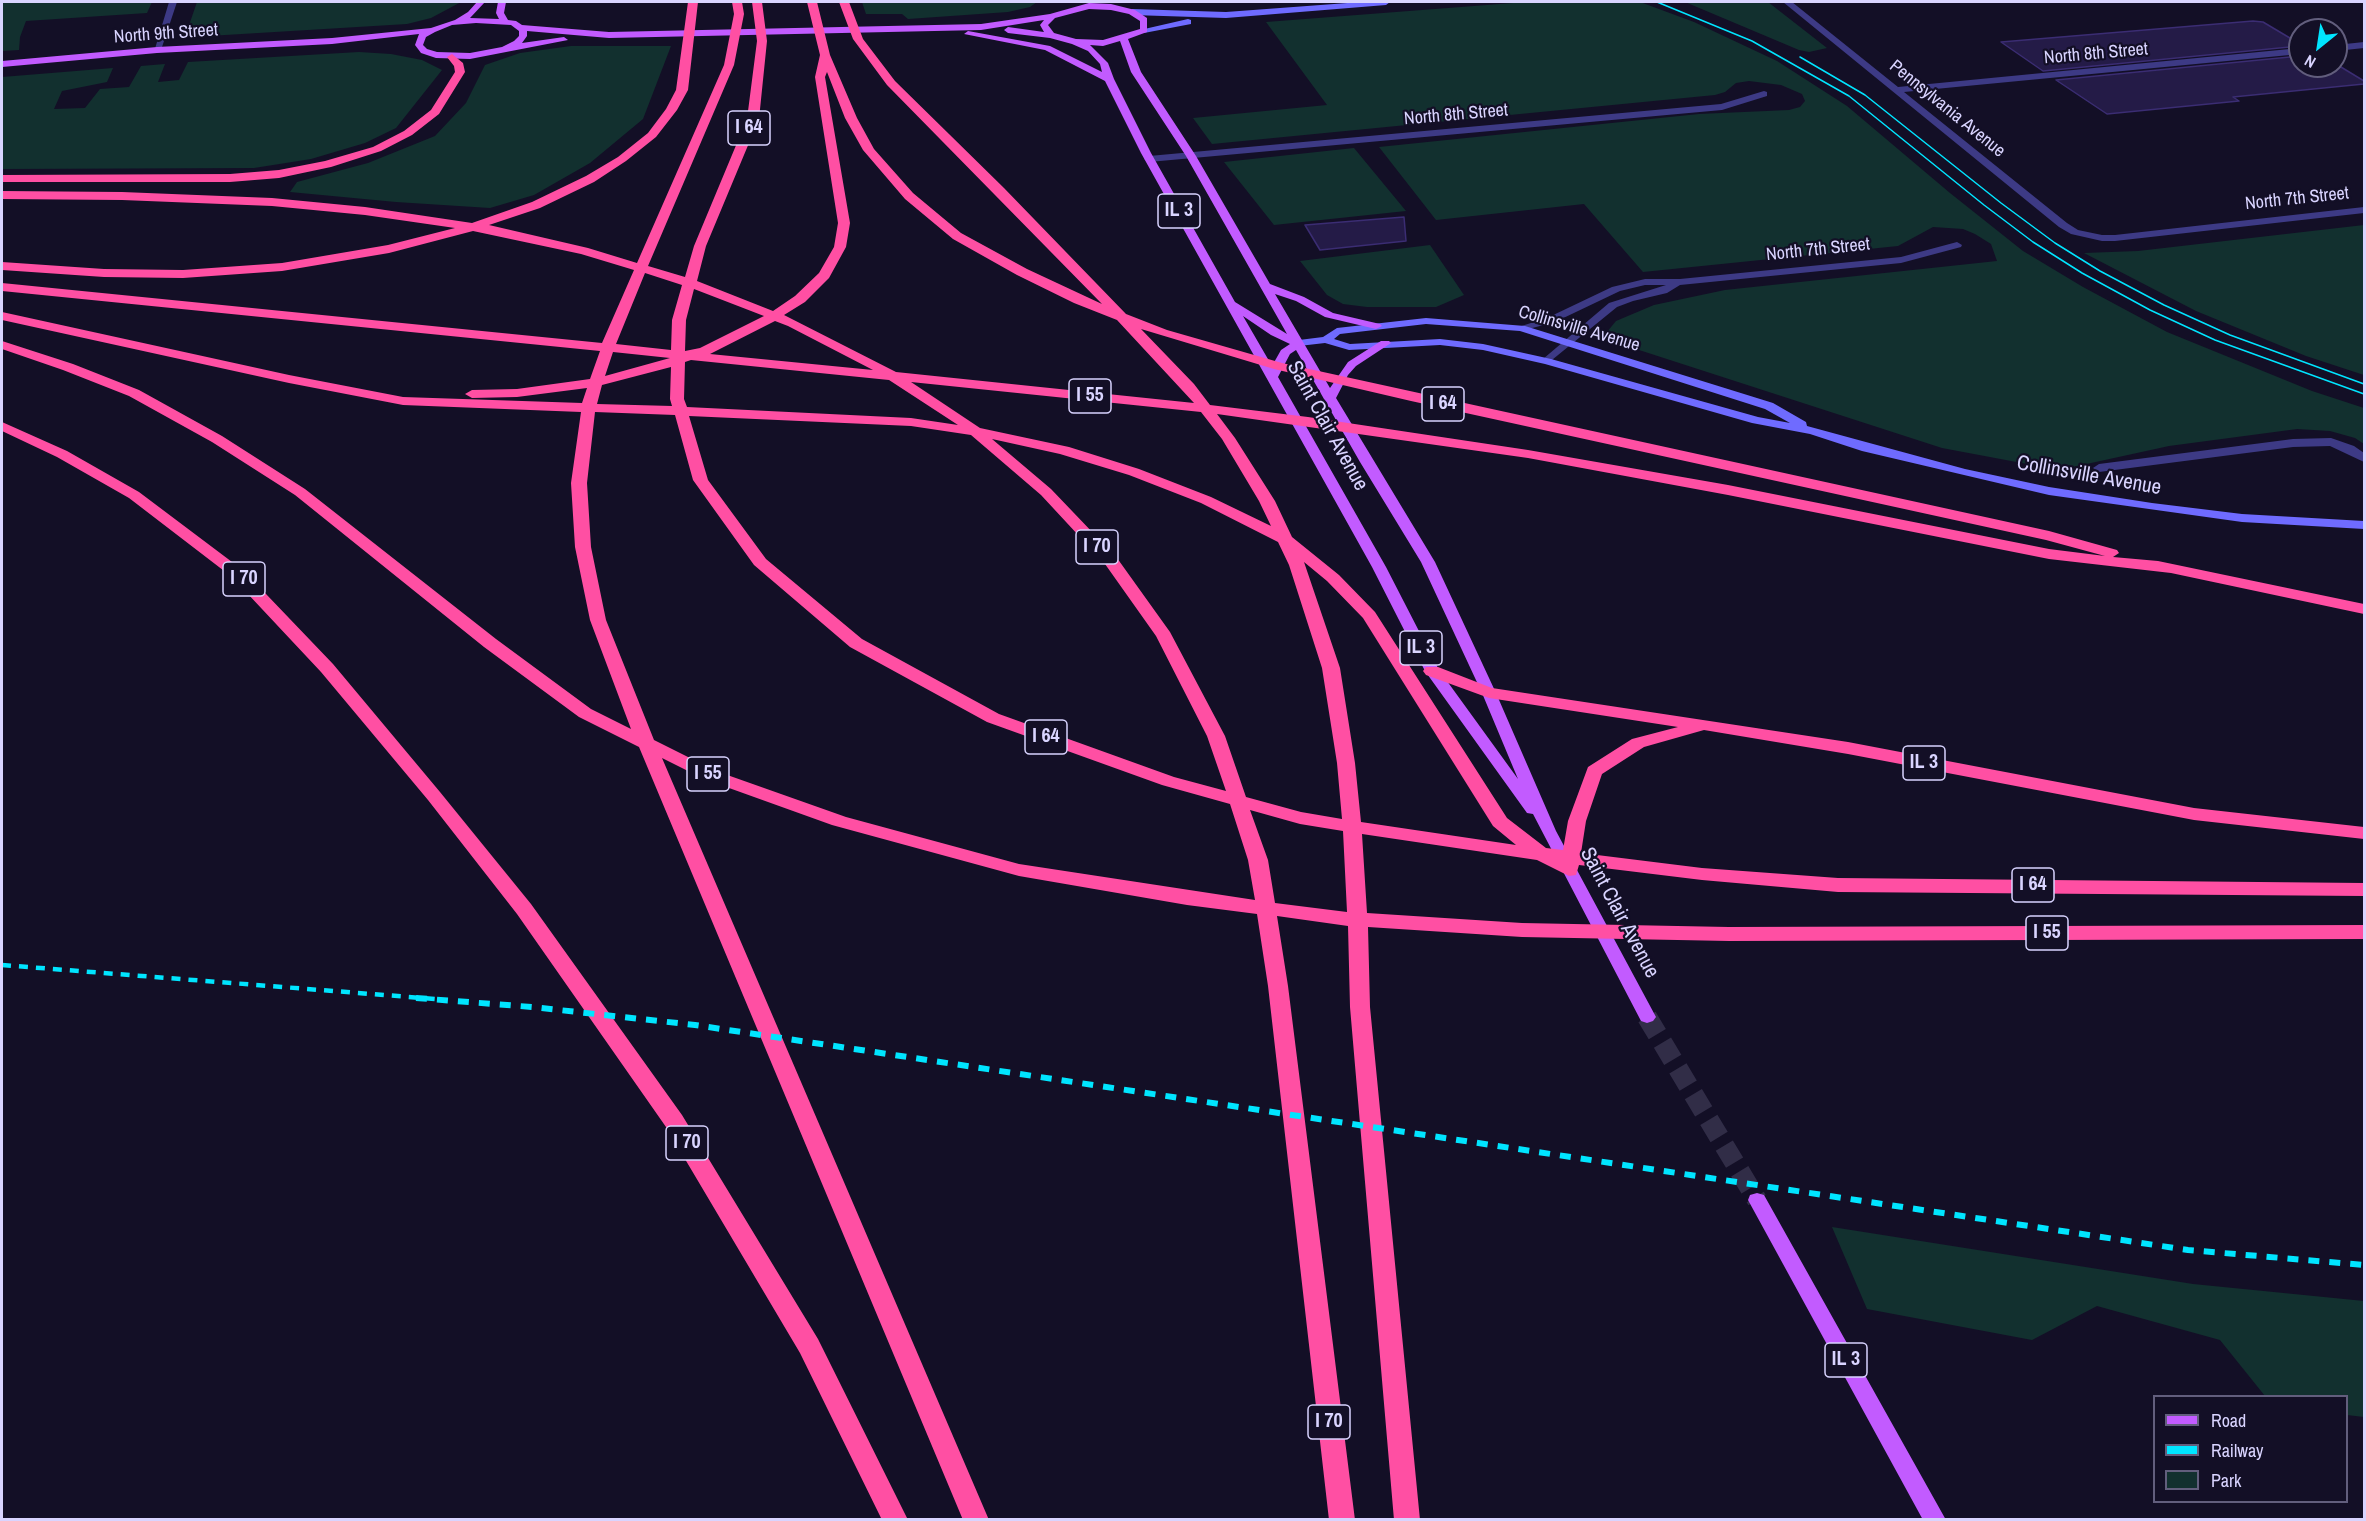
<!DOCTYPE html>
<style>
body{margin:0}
#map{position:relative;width:2366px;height:1521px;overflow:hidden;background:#130f26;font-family:"Archivo Narrow",sans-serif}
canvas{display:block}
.frame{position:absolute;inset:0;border:3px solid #d9d4ff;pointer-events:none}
.legend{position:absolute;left:2153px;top:1395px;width:195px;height:108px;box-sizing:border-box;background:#130f26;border:2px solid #625e7d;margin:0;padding:8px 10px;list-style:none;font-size:18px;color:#d9d4ff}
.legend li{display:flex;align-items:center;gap:12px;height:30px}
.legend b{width:30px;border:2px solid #625e7d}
.north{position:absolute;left:2288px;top:18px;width:60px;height:60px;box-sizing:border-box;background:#130f26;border:2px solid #625e7d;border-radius:50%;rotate:210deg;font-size:16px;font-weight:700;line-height:24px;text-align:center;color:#d9d4ff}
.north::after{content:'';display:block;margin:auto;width:21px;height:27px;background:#00e5ff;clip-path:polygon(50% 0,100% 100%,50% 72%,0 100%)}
</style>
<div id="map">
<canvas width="2366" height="1521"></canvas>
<div class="frame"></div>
<ul class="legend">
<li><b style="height:8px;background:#c25bff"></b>Road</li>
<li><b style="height:8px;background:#00e5ff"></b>Railway</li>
<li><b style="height:16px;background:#12302f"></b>Park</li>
</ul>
<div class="north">N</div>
</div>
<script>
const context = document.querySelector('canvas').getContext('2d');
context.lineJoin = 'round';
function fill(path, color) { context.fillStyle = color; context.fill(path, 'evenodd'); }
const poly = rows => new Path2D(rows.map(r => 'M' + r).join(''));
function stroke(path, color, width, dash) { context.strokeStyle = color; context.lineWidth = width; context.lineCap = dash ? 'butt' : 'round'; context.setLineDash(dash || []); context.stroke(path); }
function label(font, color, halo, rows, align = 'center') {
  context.font = font + ' "Archivo Narrow",sans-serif'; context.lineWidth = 4.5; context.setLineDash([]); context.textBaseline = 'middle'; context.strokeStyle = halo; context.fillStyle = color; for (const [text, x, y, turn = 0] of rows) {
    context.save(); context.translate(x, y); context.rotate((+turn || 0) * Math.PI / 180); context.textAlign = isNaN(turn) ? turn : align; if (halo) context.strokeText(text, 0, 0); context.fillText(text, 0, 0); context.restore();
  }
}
fill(poly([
 [2,2,152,2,147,13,26,21,20,37,19,50,2,51],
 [197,2,461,2,431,18,407,24,192,37,187,31],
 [862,2,1037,2,1030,7,1008,12,908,19,902,14,866,14],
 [1526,2,1640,2,1694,22,1777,61,1847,106,1950,193,2023,251,2083,287,2167,332,2312,391,2364,408,2364,444,2355,438,2330,431,2297,429,2169,446,2059,470,1942,448,1602,338,1616,321,1654,305,1725,290,1997,261,1991,244,1975,234,1963,229,1933,227,1898,246,1643,272,1584,204,1436,220,1379,147,1699,114,1789,110,1800,107,1805,101,1802,94,1781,85,1749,81,1736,83,1725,92,1715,95,1212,144,1193,118,1327,105,1266,22],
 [1685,2,1768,2,1827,48,1809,52,1799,50],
 [571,46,671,46,643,119,590,163,534,195,490,208,396,202,290,192,297,182,368,163,435,136,466,103,485,65,520,53],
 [359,52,391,54,422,60,442,70,396,128,365,143,311,159,254,168,2,169,2,77,113,68,107,82,62,91,54,109,85,108,100,89,129,87,141,66,165,64,158,82,179,80,188,62],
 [1354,148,1406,211,1274,225,1224,162],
 [2364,225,2364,375,2306,356,2196,311,2084,253,2138,251],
 [1430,245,1464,295,1436,307,1367,307,1343,304,1327,295,1300,261],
 [1832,1227,2193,1284,2364,1301,2364,1417,2347,1415,2346,1396,2265,1396,2220,1340,2097,1306,2032,1340,1867,1309]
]), '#12302f');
const building = poly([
 [2253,21,2263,22,2300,44,2300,46,2043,71,2001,42,2253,21],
 [2300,56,2300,66,2336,64,2364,81,2364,84,2233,97,2239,101,2107,114,2056,80,2300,56],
 [1404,217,1406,241,1320,250,1305,225,1404,217]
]);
fill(building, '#241b47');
stroke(building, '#3b2d73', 1.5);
stroke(poly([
 [1647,1017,1757,1200]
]), '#312d47', 20, [20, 10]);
fill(poly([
 [169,2,177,2,161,50,154,52,169,2],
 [1783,2,1792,2,1898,87,2300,48,2300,54,1904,92,2067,223,2078,230,2102,235,2115,235,2364,207,2364,213,2115,241,2102,241,2071,234,2059,227,1783,2],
 [2364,42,2364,48,2336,51,2336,45,2364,42],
 [1764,91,1767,92,1767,96,1722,110,1149,162,1144,159,1149,156,1721,104,1764,91],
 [1957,242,1962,245,1961,247,1901,263,1680,285,1667,293,1633,301,1617,307,1547,364,1541,361,1543,359,1609,303,1666,285,1645,285,1620,291,1555,322,1521,331,1515,328,1547,318,1612,287,1645,279,1680,279,1901,257,1957,242],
 [2331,438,2354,446,2364,453,2364,462,2330,446,2293,447,2099,472,2093,468,2099,464,2293,439,2331,438]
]), '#3d3a85');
fill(poly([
 [1361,2,1390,2,1386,5,1226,18,1132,15,1128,12,1132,9,1226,12,1361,2],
 [1188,19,1191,20,1191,24,1144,33,1140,30,1188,19],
 [1426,318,1525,326,1773,403,1806,422,1807,426,1965,469,2049,487,2152,503,2242,514,2364,521,2364,529,2242,522,2049,495,1862,451,1810,434,1752,423,1545,364,1483,350,1440,345,1349,350,1325,343,1299,346,1293,343,1299,340,1323,337,1337,328,1426,318],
 [1426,324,1520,331,1765,409,1790,423,1758,417,1551,359,1483,344,1440,339,1350,344,1334,339,1340,334,1426,324]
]), '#6f6bff');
fill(poly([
 [477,2,485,2,470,18,499,19,496,13,498,2,506,2,504,13,508,20,516,21,522,25,609,32,981,24,1050,14,1089,3,1111,4,1135,10,1147,18,1147,32,1128,39,1141,72,1196,156,1270,284,1304,297,1333,313,1380,324,1382,326,1376,329,1325,317,1296,301,1275,294,1330,388,1348,362,1381,341,1389,341,1391,343,1356,366,1348,375,1336,398,1435,562,1496,693,1556,831,1656,1017,1653,1021,1647,1023,1641,1021,1533,814,1527,813,1425,671,1372,567,1141,153,1105,81,1045,50,964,34,968,31,1050,46,1102,72,1100,64,1088,51,1072,44,1050,38,1008,33,1004,30,1008,27,1044,32,1040,25,1044,20,981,30,609,38,527,31,527,36,522,43,564,37,568,40,470,59,436,58,421,53,415,45,419,34,332,44,157,53,2,67,2,61,157,47,332,38,431,28,455,20,468,12,477,2],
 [1089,9,1111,10,1129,14,1140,21,1140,29,1103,40,1076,39,1054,33,1048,25,1055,18,1089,9],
 [476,23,511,25,519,31,519,36,514,41,502,47,470,53,437,52,427,49,423,45,426,37,435,32,452,25,476,23],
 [1120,41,1131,72,1186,156,1287,334,1235,302,1151,153,1114,79,1108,63,1090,45,1103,46,1120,41],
 [1243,316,1271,335,1290,344,1281,350,1272,366,1243,316],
 [1296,350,1360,462,1421,562,1482,693,1518,779,1439,670,1386,567,1278,377,1290,354,1296,350],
 [1757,1193,1764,1195,1946,1520,1923,1520,1748,1200,1750,1195,1757,1193]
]), '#c25bff');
fill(poly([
 [688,2,698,2,688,90,677,110,656,137,626,161,594,182,540,208,489,225,588,248,637,263,724,65,734,14,732,2,742,2,744,14,734,65,648,266,685,277,694,246,747,119,757,41,752,2,762,2,767,41,759,119,706,246,697,281,773,311,795,296,819,273,834,247,838,223,815,77,820,55,807,2,817,2,830,55,857,118,874,149,913,193,961,233,1027,269,1102,304,887,85,853,39,839,2,849,2,863,39,895,81,1004,188,1126,314,1167,330,1282,363,2049,531,2117,550,2119,553,2113,557,2158,561,2364,604,2364,614,2171,573,2049,559,1728,495,1528,458,1217,414,1235,438,1275,501,1292,537,1339,575,1375,612,1507,818,1546,848,1563,850,1568,821,1588,767,1632,739,1678,727,1489,698,1426,675,1423,671,1426,667,1438,667,1492,688,1848,742,2194,808,2364,827,2364,839,2194,820,1848,754,1704,730,1644,747,1602,774,1586,821,1581,853,1702,868,1838,878,2364,883,2364,896,1838,892,1702,880,1579,865,1576,875,1569,876,1537,860,1362,834,1367,913,1522,923,1729,927,2364,925,2364,939,1729,941,1522,937,1368,927,1370,1007,1420,1520,1394,1520,1350,1007,1348,926,1277,916,1288,986,1355,1520,1329,1520,1268,986,1257,914,1187,905,1019,876,832,825,704,779,662,758,989,1520,963,1520,639,747,579,717,484,647,295,495,212,442,129,396,63,370,2,349,2,341,73,364,139,390,222,436,305,489,496,639,591,709,631,729,590,620,575,547,571,483,581,412,403,405,289,383,2,320,2,312,289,375,403,397,582,403,587,388,517,397,472,398,465,394,472,390,517,389,590,379,600,351,2,291,2,283,602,343,634,270,581,254,473,231,389,253,282,271,183,278,104,277,2,270,2,262,104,269,183,270,282,263,388,245,455,228,365,215,272,206,122,200,2,199,2,191,122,192,272,198,365,207,472,223,532,202,586,176,618,157,648,133,666,109,676,90,688,2],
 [827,72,845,118,863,150,905,199,953,239,1017,275,1074,303,1117,320,1194,403,896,372,784,315,805,302,829,278,846,247,850,223,825,77,827,72],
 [645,273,682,285,672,320,671,350,616,344,645,273],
 [694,289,764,316,700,348,685,351,686,320,694,289],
 [775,321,788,326,873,370,710,354,775,321],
 [1141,329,1274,369,1411,401,2046,540,2105,556,2049,549,1728,485,1528,450,1308,417,1210,405,1194,384,1141,329],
 [613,352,670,358,605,376,613,352],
 [691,360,889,380,958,425,911,418,687,407,684,399,685,362,691,360],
 [671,367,670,399,672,406,597,404,602,385,671,367],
 [911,382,1201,412,1222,439,1259,501,1271,526,1211,497,1139,469,1069,447,980,428,911,382],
 [595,412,675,415,693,480,754,565,850,647,987,722,1162,785,1230,804,1248,860,1255,900,1019,864,846,817,716,771,654,740,606,620,591,547,587,483,595,412],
 [689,416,911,426,971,435,1041,495,1105,564,1156,636,1207,736,1226,791,1174,777,999,714,862,639,766,559,708,480,689,416],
 [992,439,1060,454,1129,475,1201,503,1278,542,1289,565,1322,668,1337,763,1342,819,1301,812,1246,797,1225,736,1170,632,1117,558,1051,489,992,439],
 [1304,562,1327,581,1363,618,1493,826,1516,845,1361,822,1355,763,1340,668,1304,562],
 [1250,810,1300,824,1343,831,1347,912,1275,903,1268,860,1250,810],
 [452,54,463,63,465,72,439,114,412,135,381,151,331,167,279,178,230,182,2,182,2,175,230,174,279,170,325,161,373,147,404,131,431,110,455,72,454,66,447,57,452,54],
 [2,422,67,451,139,492,244,571,333,664,440,792,531,904,682,1115,818,1339,908,1520,882,1520,800,1353,666,1127,517,914,428,800,321,672,232,577,129,498,57,457,2,431,2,422]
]), '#ff4fa3');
stroke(poly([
 [1657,2,1752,41,1849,96,1984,205,2033,242,2082,273,2150,310,2215,340,2364,394],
 [1800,57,1865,95,2001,203,2055,243,2100,271,2164,305,2230,335,2364,384]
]), '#00e5ff', 1.5);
stroke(poly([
 [2,965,435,999]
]), '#00e5ff', 4.5, [9, 8]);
stroke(poly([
 [416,998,532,1007,695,1025,2188,1250,2364,1265]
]), '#00e5ff', 6, [11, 10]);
label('18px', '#d9d4ff', '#130f26', [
 ["North 9th Street",166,34,-4],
 ["North 8th Street",2096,54,-5],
 ["Pennsylvania Avenue",1947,109,39],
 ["North 8th Street",1456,115,-5],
 ["North 7th Street",2297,199,-6],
 ["North 7th Street",1818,250,-6],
 ["Collinsville Avenue",1579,329,16]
]);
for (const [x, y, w] of [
 [749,128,42],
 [1179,211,42],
 [1090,396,42],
 [1443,404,42],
 [1097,547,42],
 [244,579,42],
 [1421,648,42],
 [1046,737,42],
 [1924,763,42],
 [708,774,42],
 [2033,885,42],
 [2047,933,42],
 [687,1143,42],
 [1846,1360,42],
 [1329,1422,42]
]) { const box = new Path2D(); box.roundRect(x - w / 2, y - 17, w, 34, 4.5); context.fillStyle = '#130f26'; context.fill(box); stroke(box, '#d9d4ff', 1.5); }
label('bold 20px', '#d9d4ff', null, [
 ["I 64",749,128],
 ["IL 3",1179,211],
 ["I 55",1090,396],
 ["I 64",1443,404],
 ["I 70",1097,547],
 ["I 70",244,579],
 ["IL 3",1421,648],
 ["I 64",1046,737],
 ["IL 3",1924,763],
 ["I 55",708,774],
 ["I 64",2033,885],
 ["I 55",2047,933],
 ["I 70",687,1143],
 ["IL 3",1846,1360],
 ["I 70",1329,1422]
]);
label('21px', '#d9d4ff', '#130f26', [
 ["Saint Clair Avenue",1327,426,61],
 ["Collinsville Avenue",2089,476,10],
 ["Saint Clair Avenue",1619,913,62]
]);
</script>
